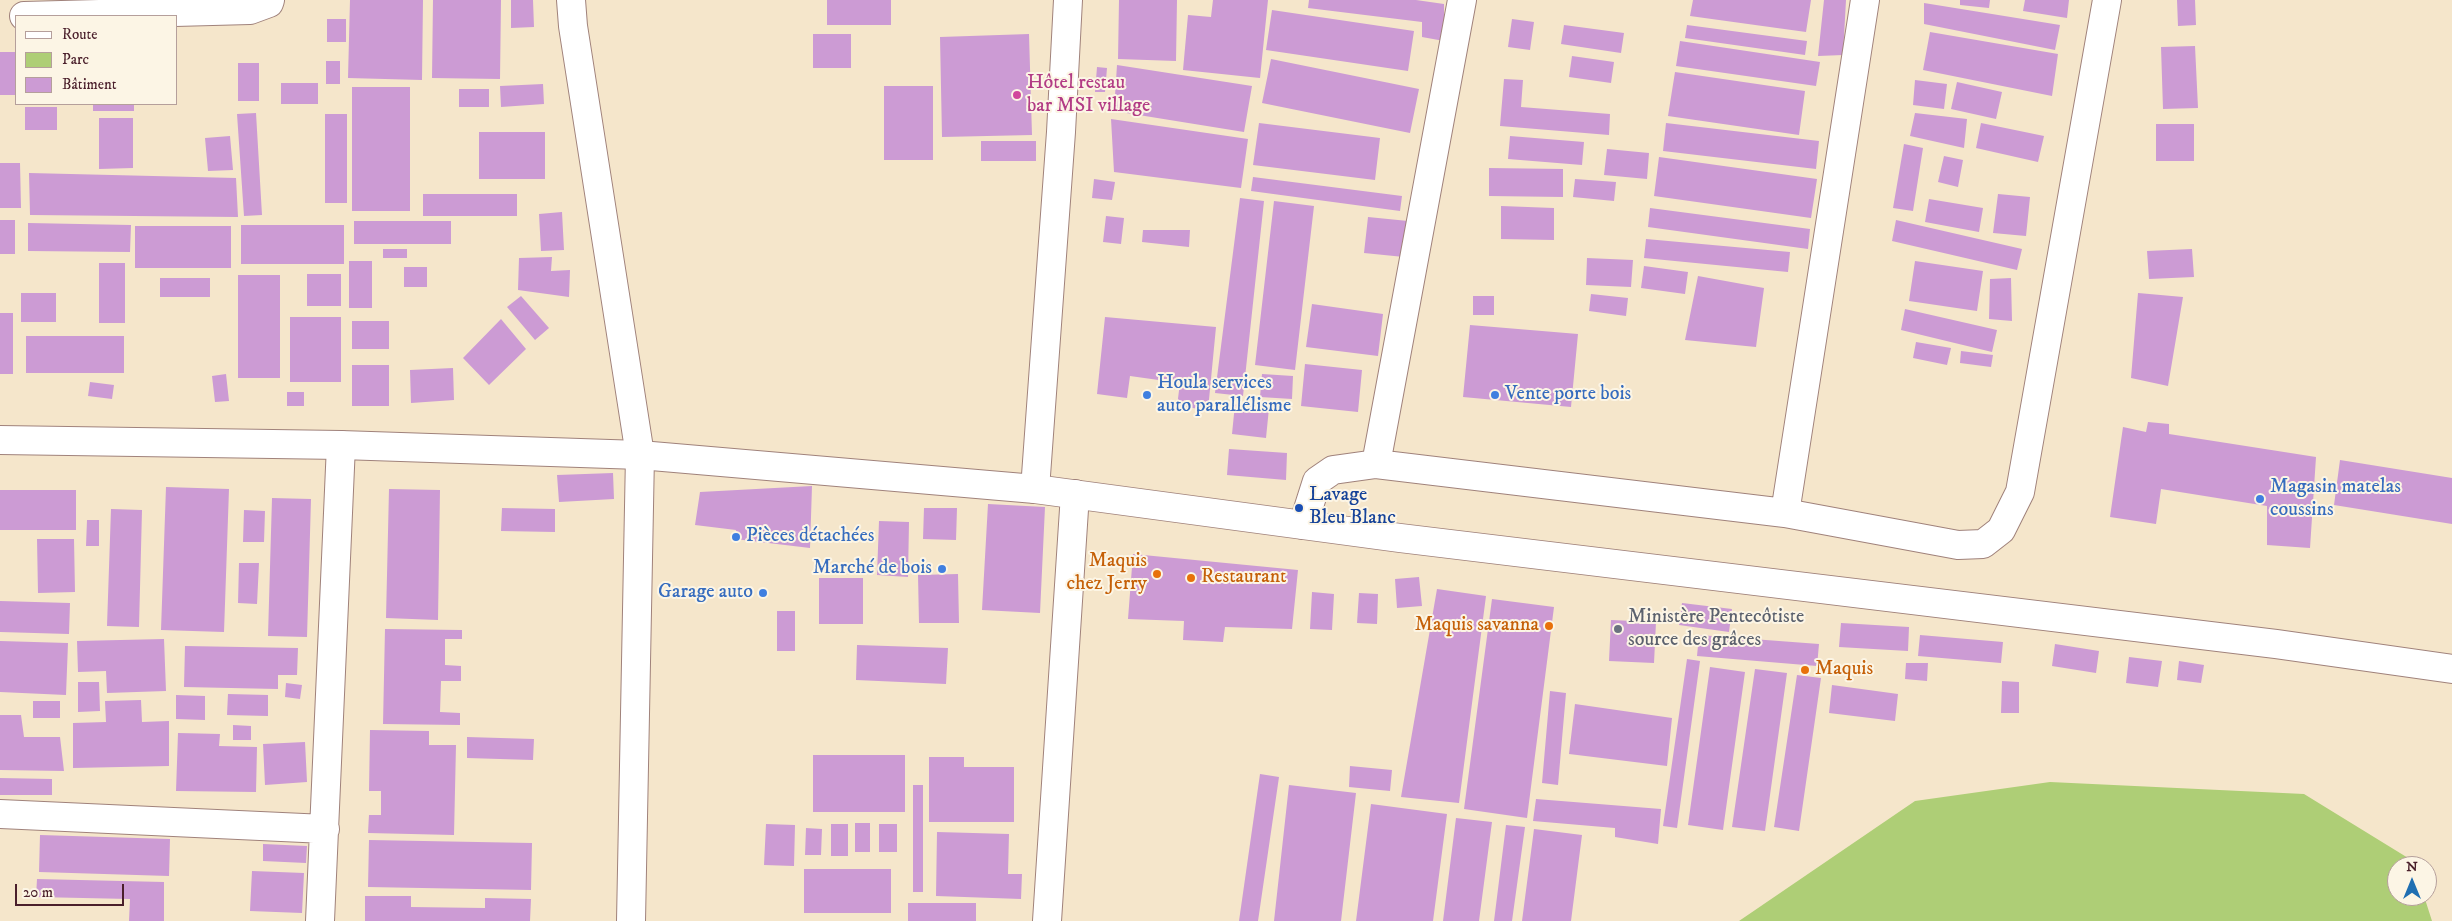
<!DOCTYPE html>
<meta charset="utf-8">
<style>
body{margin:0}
#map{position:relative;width:2452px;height:921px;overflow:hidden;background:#f5e6cb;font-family:"IM FELL DW Pica",serif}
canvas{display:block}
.legend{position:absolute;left:15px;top:15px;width:162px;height:90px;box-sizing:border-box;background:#fcf5e5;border:1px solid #b59f9b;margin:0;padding:6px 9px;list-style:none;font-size:15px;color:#4a1f2b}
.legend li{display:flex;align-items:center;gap:10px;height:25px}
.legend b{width:25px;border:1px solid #b59f9b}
.north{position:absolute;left:2387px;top:856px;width:50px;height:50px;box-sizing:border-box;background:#fcf5e5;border:1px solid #b59f9b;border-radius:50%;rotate:0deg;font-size:14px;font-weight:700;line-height:20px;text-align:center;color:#4a1f2b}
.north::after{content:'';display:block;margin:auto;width:18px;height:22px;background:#1f6fb2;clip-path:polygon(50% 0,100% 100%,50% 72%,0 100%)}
.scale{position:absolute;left:15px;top:884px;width:109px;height:22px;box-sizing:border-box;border:2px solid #4a1f2b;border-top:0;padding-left:6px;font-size:15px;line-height:18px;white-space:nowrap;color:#4a1f2b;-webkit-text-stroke:4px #fcf5e5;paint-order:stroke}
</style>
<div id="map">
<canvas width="2452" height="921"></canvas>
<ul class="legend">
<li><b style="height:6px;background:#fff"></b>Route</li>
<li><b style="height:14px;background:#aece76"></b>Parc</li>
<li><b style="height:14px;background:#cc9bd4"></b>Bâtiment</li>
</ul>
<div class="north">N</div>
<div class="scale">20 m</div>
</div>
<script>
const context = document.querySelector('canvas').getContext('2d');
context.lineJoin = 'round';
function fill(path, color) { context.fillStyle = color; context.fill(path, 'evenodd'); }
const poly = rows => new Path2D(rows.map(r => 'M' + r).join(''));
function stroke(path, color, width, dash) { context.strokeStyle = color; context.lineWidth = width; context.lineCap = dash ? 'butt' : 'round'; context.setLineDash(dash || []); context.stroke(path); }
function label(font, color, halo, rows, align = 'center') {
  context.font = font + ' "IM FELL DW Pica",serif'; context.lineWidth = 4; context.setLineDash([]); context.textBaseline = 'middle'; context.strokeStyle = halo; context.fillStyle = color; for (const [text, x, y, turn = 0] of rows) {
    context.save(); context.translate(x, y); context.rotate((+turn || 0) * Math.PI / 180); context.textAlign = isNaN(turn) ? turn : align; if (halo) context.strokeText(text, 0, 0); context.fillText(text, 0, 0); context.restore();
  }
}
fill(poly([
 [2050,782,2304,794,2413,861,2414,866,2397,866,2397,896,2424,896,2432,921,1739,921,1915,801]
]), '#aece76');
fill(poly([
 [350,0,423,0,422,80,348,78],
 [433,0,501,0,500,79,432,78],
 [511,0,533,0,534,27,511,28],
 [827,0,891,0,891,25,827,25],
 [1119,0,1177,0,1176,61,1118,59],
 [1213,0,1268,0,1260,78,1183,70,1188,15,1211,17],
 [1309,0,1416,0,1444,4,1444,41,1422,37,1422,22,1308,8],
 [1693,0,1811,0,1806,32,1690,16],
 [1824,0,1846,0,1843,55,1818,56],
 [1960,0,1990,0,1989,8,1960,5],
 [2025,0,2069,0,2067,18,2023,11],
 [2177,0,2195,0,2196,25,2178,26],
 [1924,3,2060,25,2055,50,1924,24],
 [1272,10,1414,31,1408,71,1266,50],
 [327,19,346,19,346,42,327,42],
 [1512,19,1534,22,1530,50,1508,47],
 [1564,25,1624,33,1621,53,1561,44],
 [1687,25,1807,41,1805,55,1685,38],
 [1930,32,2058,54,2052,96,1923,70],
 [813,34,851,34,851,68,813,68],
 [1029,34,1032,135,942,137,940,37],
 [1680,41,1820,62,1816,86,1676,66],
 [2195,46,2198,108,2163,109,2161,47],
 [0,52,16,52,16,95,0,95],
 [1572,56,1614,62,1611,83,1569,77],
 [1271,59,1419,89,1410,133,1262,103],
 [326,61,340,61,340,84,326,84],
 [238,63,259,63,259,101,238,101],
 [1117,65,1252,86,1244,132,1114,111],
 [1097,67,1107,68,1105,92,1095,92],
 [1675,72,1805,91,1799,135,1668,116],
 [1504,79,1523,80,1521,107,1610,114,1609,135,1500,126],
 [1915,80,1947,84,1944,109,1913,105],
 [1957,82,2002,92,1996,119,1951,109],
 [281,83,318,83,318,104,281,104],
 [543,84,544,104,501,107,500,86],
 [884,86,933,86,933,160,884,160],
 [352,87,410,87,410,211,352,211],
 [459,89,489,89,489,107,459,107],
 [93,104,134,104,134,111,93,111],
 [25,107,57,107,57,130,25,130],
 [256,113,262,215,244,216,237,114],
 [1915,113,1967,119,1964,148,1910,136],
 [325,114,347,114,347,203,325,203],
 [99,118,133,118,133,168,99,169],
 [1111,119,1248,139,1241,188,1114,172],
 [1259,123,1380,138,1375,180,1253,165],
 [1666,123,1819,141,1816,169,1663,151],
 [1981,123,2044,136,2038,162,1976,148],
 [2156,124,2194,124,2194,161,2156,161],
 [479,132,545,132,545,179,479,179],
 [230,136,233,170,208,171,205,138],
 [1510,136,1584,142,1582,165,1508,159],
 [981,141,1036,141,1036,161,981,161],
 [1904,144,1923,148,1913,211,1893,208],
 [1607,149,1649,153,1647,179,1604,175],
 [1944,156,1963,160,1958,187,1938,182],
 [1659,157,1817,179,1811,218,1654,196],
 [0,163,20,163,21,208,0,208],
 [1489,168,1563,169,1563,197,1489,196],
 [29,173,236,178,238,217,30,215],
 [1253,177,1402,196,1400,211,1251,191],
 [1094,179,1115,182,1112,200,1092,198],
 [1575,179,1616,182,1614,201,1573,197],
 [423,194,517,194,517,216,423,216],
 [1998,194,2030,197,2026,236,1993,233],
 [1240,198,1264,201,1243,396,1215,393],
 [1929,199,1983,208,1979,232,1925,222],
 [1274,201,1314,206,1295,370,1255,365],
 [1501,206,1554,208,1554,240,1501,239],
 [1650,208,1810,229,1808,249,1648,227],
 [562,212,564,250,541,251,539,214],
 [1106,216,1124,218,1121,244,1103,242],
 [1368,217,1408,221,1404,257,1364,253],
 [0,220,15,220,15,254,0,254],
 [1896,220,2022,249,2017,270,1892,241],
 [354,221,451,221,451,244,354,244],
 [28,223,131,225,130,252,28,251],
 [241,225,344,225,344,264,241,264],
 [135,226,231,226,231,268,135,268],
 [1143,230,1190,230,1189,247,1142,242],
 [1646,239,1790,252,1788,272,1644,258],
 [383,249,407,249,407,258,383,258],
 [2192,249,2194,277,2149,279,2147,251],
 [552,257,551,271,570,270,569,297,518,290,519,258],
 [1587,258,1633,260,1631,287,1586,285],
 [349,261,372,261,372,308,349,308],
 [1915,261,1983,271,1977,311,1909,301],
 [99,263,125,263,125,323,99,323],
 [1644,266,1688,272,1685,294,1641,288],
 [404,267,427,267,427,287,404,287],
 [307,274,341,274,341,306,307,306],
 [238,275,280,275,280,378,238,378],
 [1698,276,1764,288,1756,347,1685,340],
 [160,278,210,278,210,297,160,297],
 [2011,278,2012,321,1989,319,1990,279],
 [21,293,56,293,56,322,21,322],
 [2138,293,2183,297,2168,386,2131,378],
 [1591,294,1628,298,1626,316,1589,311],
 [521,296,549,328,535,340,507,307],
 [1473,296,1494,296,1494,315,1473,315],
 [1312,304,1383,314,1378,356,1306,347],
 [1905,309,1997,330,1992,352,1901,330],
 [0,313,13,313,13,374,0,374],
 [290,317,341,317,341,382,290,382],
 [1105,317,1216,327,1208,410,1177,406,1180,383,1130,376,1127,398,1097,394],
 [501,319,526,349,489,385,463,358],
 [352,321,389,321,389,349,352,349],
 [1470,325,1578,334,1571,407,1463,397],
 [26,336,124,336,124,373,26,373],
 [1916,342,1951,348,1947,365,1913,358],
 [1961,351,1993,355,1991,367,1960,363],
 [1305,364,1362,370,1358,412,1301,406],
 [352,365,389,365,389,406,352,406],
 [453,368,454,400,411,403,410,370],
 [226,374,229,401,215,402,212,376],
 [1262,374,1293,376,1292,399,1260,397],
 [90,382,114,385,112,399,88,396],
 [287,392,304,392,304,406,287,406],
 [1235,404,1269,408,1266,438,1232,434],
 [2148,422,2169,424,2169,434,2316,457,2310,548,2267,545,2267,506,2161,489,2156,524,2110,517,2123,427,2146,432],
 [1229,449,1287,453,1286,480,1227,475],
 [2340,460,2452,478,2452,524,2334,505],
 [613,473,614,499,559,502,557,475],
 [812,486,810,548,735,539,736,530,695,525,700,492],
 [166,487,229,489,224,632,161,630],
 [389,489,440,490,438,620,386,618],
 [0,490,76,490,76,530,0,530],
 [272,498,311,499,307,637,268,636],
 [988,504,1045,507,1040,613,982,610],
 [502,508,555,509,555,532,501,531],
 [924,508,957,508,956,540,923,539],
 [111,509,142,510,139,627,107,626],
 [244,510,265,511,264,542,243,542],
 [87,520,99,520,99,546,86,546],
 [879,521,909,522,908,577,877,575],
 [37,539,74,539,75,592,38,593],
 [1133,554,1298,570,1292,629,1225,627,1223,642,1183,640,1184,621,1128,619],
 [239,563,259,563,257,604,238,603],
 [958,574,959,623,919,623,918,575],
 [1419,577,1422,606,1397,608,1395,579],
 [819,578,863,578,863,624,819,624],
 [1437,589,1486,596,1459,803,1401,797],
 [1312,592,1334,594,1332,630,1310,629],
 [1359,593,1378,594,1377,624,1357,623],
 [1492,599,1554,607,1527,818,1464,809],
 [0,601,70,603,69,634,0,632],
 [1682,603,1732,609,1729,632,1679,625],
 [777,611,795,611,795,651,777,651],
 [1611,620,1656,622,1654,663,1609,661],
 [1841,623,1909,627,1908,651,1839,647],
 [385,629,462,630,462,639,445,639,445,665,461,666,461,681,441,681,440,712,460,713,460,725,383,724],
 [1699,635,1819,644,1817,666,1697,656],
 [1920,635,2003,642,2001,663,1918,656],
 [164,639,166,691,107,693,106,671,78,672,77,641],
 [0,641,68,643,66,695,0,692],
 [2055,644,2099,651,2096,673,2052,666],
 [857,645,948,648,946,684,856,680],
 [185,646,298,648,297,675,278,675,278,689,184,687],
 [2129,657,2162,661,2158,687,2126,683],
 [1687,659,1700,661,1677,828,1663,826],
 [2179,661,2204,665,2201,683,2177,680],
 [1906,663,1928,663,1927,681,1905,679],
 [1710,667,1745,672,1723,830,1688,825],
 [1755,669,1787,673,1765,831,1732,827],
 [1797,675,1821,678,1799,831,1774,827],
 [2002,681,2019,682,2019,713,2001,713],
 [78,682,99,682,100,711,78,712],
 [286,683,302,685,300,699,285,697],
 [1832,685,1898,694,1895,721,1829,713],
 [1550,691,1566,693,1558,785,1542,783],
 [228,694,268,695,268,716,227,715],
 [176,695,205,696,205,720,176,719],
 [141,700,142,722,169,721,169,766,73,768,73,723,106,722,105,701],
 [33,701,60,701,60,718,33,718],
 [1575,704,1672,718,1667,766,1569,754],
 [0,715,21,715,24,737,60,737,64,771,0,770],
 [233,725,251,726,251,740,233,740],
 [370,730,429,731,429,745,456,745,454,835,368,833,369,815,381,815,381,791,369,791],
 [178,733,220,734,219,746,257,747,256,792,176,791],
 [467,737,534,739,533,760,467,758],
 [305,742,307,782,265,785,263,744],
 [813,755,905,755,905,812,813,812],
 [929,757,964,757,964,767,1014,767,1014,822,929,822],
 [1350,766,1392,770,1390,791,1349,787],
 [1260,774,1279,777,1258,921,1239,921],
 [0,778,52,779,52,795,0,795],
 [913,785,923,785,923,892,913,892],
 [1289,785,1356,793,1341,921,1274,921],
 [1536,799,1661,809,1658,844,1615,837,1615,828,1533,821],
 [1371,804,1447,814,1433,921,1356,921],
 [1456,818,1492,822,1479,921,1443,921],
 [855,823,870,823,870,852,855,852],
 [766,824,795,825,794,866,764,865],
 [831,824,848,824,848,856,831,856],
 [879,824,897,824,897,852,879,852],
 [1506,825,1525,827,1512,921,1494,921],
 [806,828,822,829,821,855,805,855],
 [1534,829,1582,835,1571,921,1522,921],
 [937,832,1009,834,1008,874,1022,874,1021,899,936,896],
 [40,835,170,839,169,876,39,872],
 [369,840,532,843,531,890,368,887],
 [263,844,307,846,306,863,263,861],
 [804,869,891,869,891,913,804,913],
 [252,871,304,873,302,913,250,911],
 [37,879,164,882,164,921,129,921,130,899,36,897],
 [365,896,411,896,411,907,485,908,485,898,531,899,530,921,365,921],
 [908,903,976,903,976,921,908,921]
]), '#cc9bd4');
const street = poly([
 [571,0,573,26,640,455,631,921],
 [24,16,250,10,269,3,270,0],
 [1376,464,1785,513,1865,0],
 [1035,489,1061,132,1068,0],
 [1785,513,1958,545,1983,544,2001,530,2020,492,2107,0],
 [1303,525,1317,481,1333,470,1376,464,1462,0],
 [0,814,325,829],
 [320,921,341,445],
 [1047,921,1075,494]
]);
const secondary = poly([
 [0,440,341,445,640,455,1035,489,1400,538,2276,644,2452,669]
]);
stroke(street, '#a0827b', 30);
stroke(secondary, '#a0827b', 30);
stroke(street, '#fff', 28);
stroke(secondary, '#fff', 28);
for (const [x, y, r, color] of [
 [1017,95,5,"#d1479c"],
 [1147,395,5,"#3f7fe0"],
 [1495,395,5,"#3f7fe0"],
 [2260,499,5,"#3f7fe0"],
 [1299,508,5,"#1a4fb4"],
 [736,537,5,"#3f7fe0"],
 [942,569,5,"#3f7fe0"],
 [1157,574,5,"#e8710a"],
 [1191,578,5,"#e8710a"],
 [763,593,5,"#3f7fe0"],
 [1549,626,5,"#e8710a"],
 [1618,629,5,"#6b7280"],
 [1805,670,5,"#e8710a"]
]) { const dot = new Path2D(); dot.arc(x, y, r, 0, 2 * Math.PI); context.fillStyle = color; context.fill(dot); stroke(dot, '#fcf5e5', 2); }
label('20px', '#b23c85', '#fcf5e5', [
 ["Hôtel restau",1027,84],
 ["bar MSI village",1027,107]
], 'left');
label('20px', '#366cbe', '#fcf5e5', [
 ["Houla services",1157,384],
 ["auto parallélisme",1157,407],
 ["Vente porte bois",1505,395],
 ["Magasin matelas",2270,488],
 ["coussins",2270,511],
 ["Pièces détachées",746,537],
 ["Marché de bois",932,569,"right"],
 ["Garage auto",753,593,"right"]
], 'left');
label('20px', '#164399', '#fcf5e5', [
 ["Lavage",1309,496],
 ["Bleu Blanc",1309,519]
], 'left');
label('20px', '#c56008', '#fcf5e5', [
 ["Maquis",1147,562],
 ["chez Jerry",1147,585],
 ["Restaurant",1201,578,"left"],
 ["Maquis savanna",1539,626],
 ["Maquis",1815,670,"left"]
], 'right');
label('20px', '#5b616d', '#fcf5e5', [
 ["Ministère Pentecôtiste",1628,618],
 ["source des grâces",1628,641]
], 'left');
</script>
